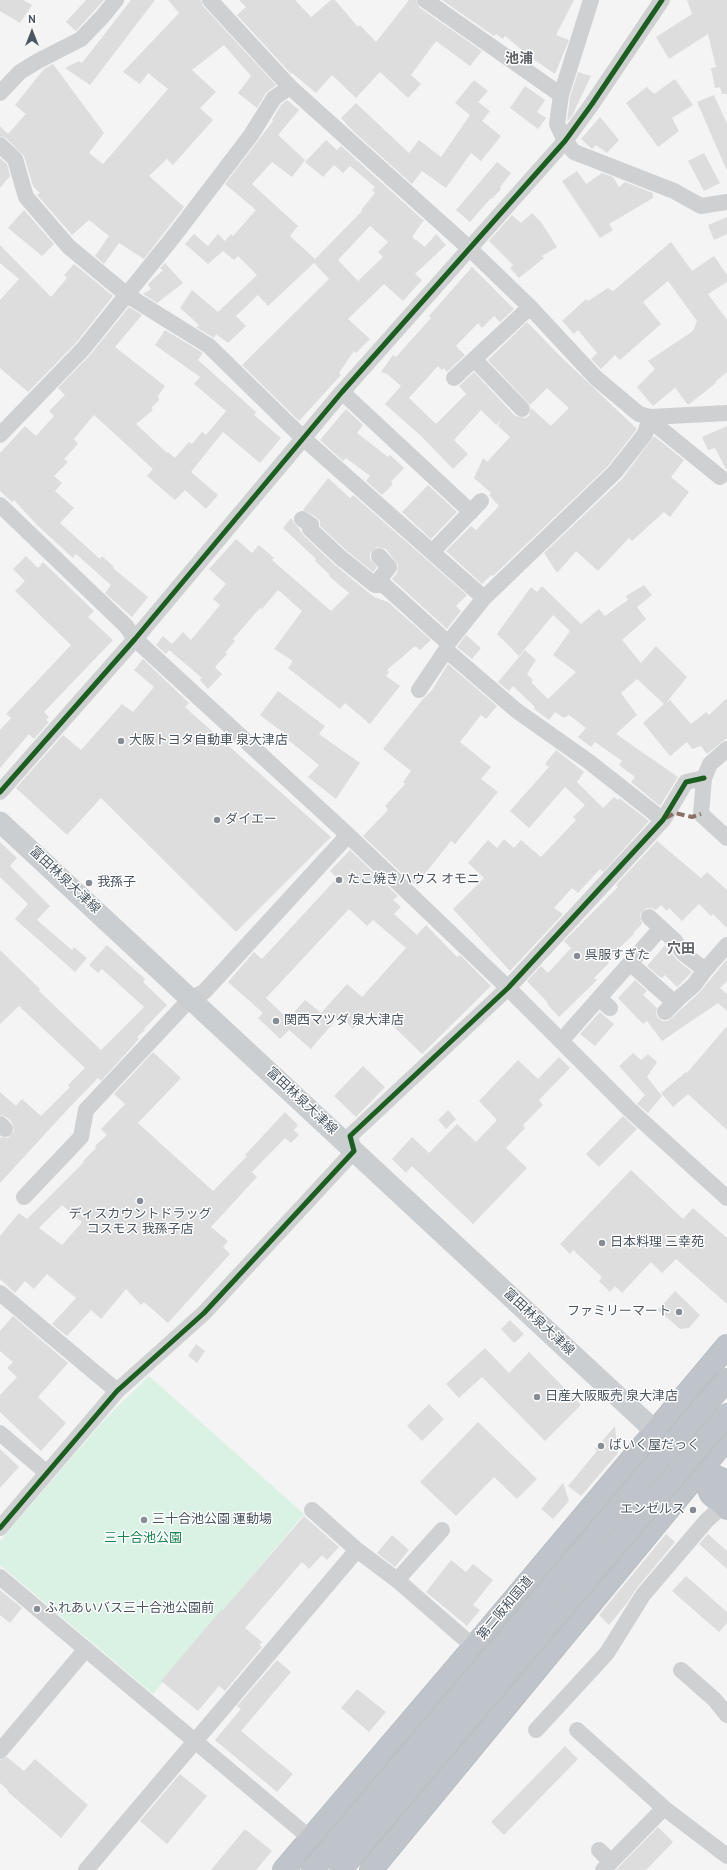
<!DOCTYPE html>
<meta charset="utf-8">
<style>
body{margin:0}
#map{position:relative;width:727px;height:1870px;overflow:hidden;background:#f4f4f4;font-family:Overpass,sans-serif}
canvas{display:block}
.north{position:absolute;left:12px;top:12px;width:40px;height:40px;-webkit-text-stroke:3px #fff;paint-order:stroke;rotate:0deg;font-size:11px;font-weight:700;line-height:16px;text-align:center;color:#4a5661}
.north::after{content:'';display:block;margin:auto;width:14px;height:18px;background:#4a5661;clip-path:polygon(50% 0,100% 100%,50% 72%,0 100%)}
</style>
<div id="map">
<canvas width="727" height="1870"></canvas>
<div class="north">N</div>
</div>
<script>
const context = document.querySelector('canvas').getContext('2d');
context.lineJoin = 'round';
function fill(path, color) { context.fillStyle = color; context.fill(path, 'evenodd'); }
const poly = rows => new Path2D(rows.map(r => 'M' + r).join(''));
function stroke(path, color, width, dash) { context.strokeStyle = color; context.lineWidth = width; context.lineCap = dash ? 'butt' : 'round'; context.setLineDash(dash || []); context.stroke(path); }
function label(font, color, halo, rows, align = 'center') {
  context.font = font + ' Overpass,"Noto Sans JP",sans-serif'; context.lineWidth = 3; context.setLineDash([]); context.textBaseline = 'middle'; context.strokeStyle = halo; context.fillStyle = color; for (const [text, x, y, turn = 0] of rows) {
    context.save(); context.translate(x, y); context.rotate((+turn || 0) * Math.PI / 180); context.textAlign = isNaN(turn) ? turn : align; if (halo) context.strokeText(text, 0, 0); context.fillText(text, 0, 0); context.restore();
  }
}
fill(poly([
 [149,1376,304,1514,153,1694,0,1565,0,1541,105,1419]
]), '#d9f2e3');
fill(poly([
 [0,0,23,0,32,5,20,23,0,11],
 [86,0,104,0,76,31,66,22],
 [131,0,155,0,90,85,65,68,79,61,82,63],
 [168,0,201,0,203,6,276,85,266,93,257,108,238,93,251,76,224,45,192,70,216,92,200,108,213,120,173,165,167,159,149,176,184,207,144,259,119,243,104,264,95,256,109,236,89,220,72,235,37,195,40,193,33,186,24,156,6,138,0,136,0,126,8,134,24,116,26,114,15,105,44,69,53,64,104,133,89,153,103,164,168,89,148,73,140,84,123,72,179,13],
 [239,0,295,0,311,17,331,0,335,0,358,27,360,25,376,42,409,0,416,0,420,8,482,51,470,66,436,41,411,75,421,84,408,98,380,72,356,98,332,75,316,93,292,73,291,74,237,15,246,7],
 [442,0,574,0,556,35,569,40,555,74,533,59,505,36,503,39,496,34,494,36],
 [687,0,727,0,727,94,722,94,720,87,715,88,711,68,716,67,708,34,669,59,656,37,692,14],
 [578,72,591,76,573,114,567,122,570,97],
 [675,79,693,105,672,118,679,131,658,147,626,103,647,87,654,94],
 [474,80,488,91,478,102,490,111,482,121,501,136,481,161,471,153,446,188,422,171,412,184,354,132,341,118,356,103,409,153,419,140,441,157,470,115,455,103],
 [525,86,545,100,537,112,546,118,538,129,510,108],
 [714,95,727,124,727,171,697,102],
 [287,100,299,110,278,135,305,160,292,177,272,162,252,184,298,226,290,236,315,259,362,211,361,210,375,193,372,190,375,187,350,166,343,173,334,165,323,177,305,162,326,140,337,150,341,146,422,219,424,220,412,237,425,247,436,234,446,245,415,274,422,280,403,301,384,284,348,319,370,339,356,353,354,351,339,373,341,375,299,421,242,365,329,279,314,263,268,306,258,295,236,316,246,326,228,343,216,334,214,338,196,327,199,325,180,308,192,290,218,312,257,275,238,256,234,260,223,251,208,264,185,244,194,234,208,246,218,234,225,241,231,234,233,236,256,210,225,184,273,121,272,120,281,105],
 [370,226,388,242,378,252,383,257,358,281,338,260],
 [600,117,619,140,607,153,596,145,592,149,581,139],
 [704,153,720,183,704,191,688,161],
 [0,158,7,164,10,176,0,188],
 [497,162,511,173,500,187,501,189,492,199,491,198,470,222,456,210],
 [577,171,586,184,602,173,613,177,619,187,625,182,653,193,653,198,609,224,613,230,600,238,562,181],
 [24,210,54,244,42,256,8,228],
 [532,213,541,222,557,247,542,256,544,258,519,278,510,268,513,265,489,241,512,215,521,223],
 [727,217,727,234,714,240,708,225],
 [671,242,692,271,714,256,727,275,727,282,708,294,727,320,727,372,715,382,716,383,688,405,676,389,676,387,653,406,637,387,655,369,648,361,693,331,697,321,668,281,643,302,661,324,620,360,615,355,601,369,591,359,597,353,578,330,574,334,562,321,586,299,588,301,608,288,613,291],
 [0,245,51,297,67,278,64,275,74,264,113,296,76,343,28,392,0,368,0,300,19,279,0,263],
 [165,263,183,283,157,303,143,294,151,289,148,284,163,270,160,268],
 [472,267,514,309,500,322,494,316,482,328,478,323,456,346,465,355,447,372,444,368,442,370,438,366,409,398,413,402,436,424,466,394,459,386,474,372,515,416,525,418,529,416,531,408,551,426,569,408,547,388,530,405,488,360,527,322,559,355,637,429,608,466,493,576,491,575,482,584,446,551,471,526,476,530,499,506,489,495,491,493,474,478,483,458,487,462,510,437,498,426,501,420,496,425,481,410,454,440,468,454,453,469,421,436,385,404,401,386,387,374,381,372,393,355,396,357,431,318,429,316],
 [129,307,142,315,115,347,165,386,158,396,159,400,151,408,153,410,136,424,167,453,168,452,175,458,189,442,192,444,202,432,206,435,226,411,194,384,200,377,155,345,165,330,203,353,198,360,256,412,254,415,281,438,260,463,223,432,191,472,218,495,206,509,185,490,175,500,147,476,153,469,94,415,74,439,78,444,64,459,68,462,54,476,62,483,55,491,74,508,60,523,100,559,102,556,114,567,113,568,148,597,132,617,105,593,111,585,76,554,73,558,36,524,14,500,12,502,0,491,0,453,25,426,36,436,54,416,49,411,65,395,58,388,90,355],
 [346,409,363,425,357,433,388,457,390,455,404,468,391,482,393,484,382,495,366,481,370,476,346,458,343,461,320,440],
 [727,426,727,471,715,448,708,450,702,437],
 [654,436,684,460,671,477,689,492,670,517,664,512,632,541,629,538,598,571,576,551,557,573,544,553,622,479],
 [328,478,350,498,353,495,467,595,456,606,461,611,447,629,392,579,397,573,398,565,386,549,377,547,370,553,370,558,377,567,373,572,347,551,320,526,320,521,316,517,303,510],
 [428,485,457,512,431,539,402,512],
 [291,518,304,536,335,565,374,597,388,602,431,640,420,650,415,646,387,670,389,672,386,676,400,686,370,724,345,703,340,709,288,668,293,661,274,649,302,611,278,590,262,609,260,608,233,639,235,641,225,653,227,654,215,667,222,674,208,689,200,680,202,678,169,650,166,654,156,645,163,636,172,644,183,632,191,640,220,605,213,599,226,584,209,569,236,539,252,553,259,545,274,558,272,560,331,611,349,593,329,576,330,575,315,561,316,559,283,528],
 [26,556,38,568,43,562,94,611,88,617,113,640,44,712,49,717,46,720,49,722,34,739,29,734,0,768,0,730,11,718,6,714,71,645,15,591,25,581,13,569],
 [644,585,652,595,637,607,646,619,622,640,641,663,656,646,687,677,666,703,670,700,691,724,706,712,709,715,727,698,727,738,707,754,701,746,692,749,687,742,670,756,643,723,664,704,637,679,621,693,637,715,616,734,678,777,660,806,631,782,635,777,619,765,622,761,595,742,591,747,578,737,586,728,569,715,564,718,555,712,549,720,534,709,535,707,513,686,509,691,498,682,525,650,536,660,527,674,533,680,531,682,548,699,576,672,553,655,570,631,553,615,519,656,497,634,531,587,537,592,542,586,581,624,599,609,605,616,628,600,626,596],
 [466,635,481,648,472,659,457,647],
 [143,659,189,703,185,707,331,837,236,932,101,798,67,835,16,788,63,735,81,750,122,704,133,712,154,687,134,670],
 [448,664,497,706,486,719,481,715,460,742,491,767,481,779,498,792,455,844,451,841,416,885,411,882,363,836,388,810,385,806,405,784,403,782,411,771,383,749,423,699,432,690],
 [278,691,325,726,319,734,360,763,336,799,308,777,319,765,287,739,289,737,260,715],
 [556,750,584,772,577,782,603,808,614,797,618,800,619,798,649,821,603,872,600,869,578,893,572,888,554,908,563,914,510,971,453,909,484,878,468,863,488,840,497,848,504,839,514,848,521,840,541,857,576,820,573,817,585,805,565,787,529,828,510,811,549,767,545,764],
 [657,841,701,878,707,872,727,890,727,928,713,914,711,916,699,904,682,921,669,908,667,911,661,905,656,910,651,908,646,908,640,915,642,924,633,933,634,934,606,961,609,963,594,978,597,980,559,1017,547,1004,548,1003,527,981,541,966,548,973,571,948,564,941,618,887,616,885],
 [0,842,17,858,10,866,50,906,37,920,72,950,74,947,87,958,75,972,15,919,28,904,0,877],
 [350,850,398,896,393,900,401,907,394,914,417,935,426,925,457,957,460,955,491,986,422,1054,390,1023,386,1026,370,1012,353,1029,340,1015,311,1049,289,1030,280,1039,258,1018,263,1013,228,982,254,952,262,959,337,878,330,871],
 [349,909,367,926,373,920,406,948,362,997,347,984,321,1013,305,1000,288,1019,266,998],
 [107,945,145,979,143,982,167,1005,144,1029,145,1030,137,1037,139,1039,101,1081,98,1078,68,1109,0,1183,0,1137,8,1138,14,1131,12,1122,6,1117,0,1115,0,1092,16,1106,22,1099,41,1116,70,1087,68,1085,85,1068,19,1006,0,1024,0,950,40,989,39,991,101,1050,144,1007,102,969,98,973,89,965],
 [665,945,677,960,692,972,677,987,665,975,662,978,660,977,647,966],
 [727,959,727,981,720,988,727,994,727,1011,718,1003,662,1041,647,1021,643,1024,618,998,635,980,647,991,643,995,657,1008,656,1014,658,1018,662,1021,668,1021,700,992],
 [600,1012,614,1024,595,1046,580,1034],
 [727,1026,727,1130,688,1094,673,1107,661,1093,686,1072,687,1073],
 [153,1052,181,1078,138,1123,213,1191,247,1156,245,1155,285,1112,298,1125,294,1130,299,1135,291,1143,285,1138,252,1172,257,1177,211,1227,228,1241,223,1247,230,1254,168,1323,144,1302,141,1305,126,1289,101,1319,91,1310,67,1336,52,1324,76,1298,47,1274,34,1289,25,1281,15,1293,0,1279,0,1236,19,1213,27,1219,84,1162,83,1161,96,1148,95,1146,107,1135,101,1129,125,1104,114,1094],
 [62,1205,82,1222,62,1245,39,1228],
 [633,1053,641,1060,648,1054,657,1062,647,1077,662,1096,648,1113,637,1104,645,1095,619,1066],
 [559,1057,570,1068,539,1100,543,1105,523,1125,525,1128,506,1148,527,1168,473,1224,412,1166,406,1173,392,1159,412,1137,429,1153,457,1124,476,1142,497,1120,479,1101,518,1060,538,1079],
 [363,1066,385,1087,356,1117,334,1096],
 [448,1110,456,1119,446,1129,438,1120],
 [623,1116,637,1129,599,1167,586,1154],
 [631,1170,683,1219,693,1208,727,1238,727,1304,676,1259,662,1273,651,1262,622,1293,615,1286,610,1292,599,1281,602,1277,573,1250,570,1254,560,1244],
 [675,1291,700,1315,689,1328,680,1329,658,1310],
 [13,1316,68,1363,38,1397,66,1423,41,1451,0,1412,0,1395,17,1377,7,1368,13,1362,0,1351,0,1331],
 [510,1320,524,1334,514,1343,501,1329],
 [196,1344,205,1351,197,1363,188,1356],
 [485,1348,509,1373,529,1352,581,1405,545,1441,482,1377,459,1398,446,1384],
 [429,1404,444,1419,422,1441,407,1426],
 [478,1422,537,1479,517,1499,494,1477,456,1516,420,1482],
 [615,1426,618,1453,581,1496,568,1486,597,1451,595,1449],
 [0,1449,19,1467,0,1488],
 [563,1483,569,1501,553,1519,541,1509],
 [304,1516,339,1547,327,1560,322,1555,309,1569,302,1562,245,1628,262,1642,259,1645,262,1647,225,1691,219,1686,198,1711,161,1681,222,1609,223,1610],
 [666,1534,675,1542,636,1589,627,1603,609,1625,599,1615],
 [708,1534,727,1551,727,1569,699,1544],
 [392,1535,409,1550,395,1567,377,1553],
 [451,1560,466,1572,473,1564,493,1580,473,1605,480,1610,467,1626,426,1592],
 [686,1576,727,1612,727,1623,719,1632,672,1591],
 [0,1590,22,1608,10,1623,0,1615],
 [277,1660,291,1672,241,1731,293,1774,277,1792,215,1740,241,1709,237,1706],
 [357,1689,386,1712,369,1732,341,1708],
 [565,1746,578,1759,504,1835,491,1822],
 [7,1757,24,1771,35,1759,88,1805,61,1838,7,1791,8,1790,0,1783,0,1760],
 [180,1774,207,1796,167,1844,140,1821],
 [658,1827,673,1842,646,1870,616,1870],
 [245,1829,272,1851,256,1870,211,1870]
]), '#ddddde');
const highway = poly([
 [690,1461,700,1469,727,1482],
 [700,1469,711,1494,727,1508],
 [284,1870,474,1647,727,1346],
 [371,1870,727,1438]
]);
stroke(highway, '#b9bec3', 24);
stroke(poly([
 [210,0,290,87,470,249,530,307,596,378,639,414,650,417,727,413],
 [425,0,561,95],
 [591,0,561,95,557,124,565,141,574,152,674,191,701,206,727,202],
 [0,93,20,72,38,61,81,39,103,16,116,0],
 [0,145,15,159,26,197,69,247,127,295,209,346,303,438,484,598],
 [475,360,522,409],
 [454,378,530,307],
 [342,392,471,512],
 [650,417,645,434,615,472,484,598,448,643,446,650,517,711,588,761,663,820],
 [650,417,656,425,720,477],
 [0,435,83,349,174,236,251,135,274,98,290,87],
 [0,505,126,626,135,639,348,835,508,988,629,1109,727,1198],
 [302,519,311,525,310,529,341,558,375,585,384,585,448,643],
 [432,552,481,501],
 [375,585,389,567,379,556],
 [419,690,446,650],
 [727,749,710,764,704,778,701,814,727,838],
 [0,792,135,639,342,392,565,141,592,104,662,0],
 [649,917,675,941,683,953,705,970,727,945],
 [630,963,668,997],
 [599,998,610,1008],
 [665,1012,679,998,694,985,705,970],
 [561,1041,661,928],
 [0,1124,5,1129],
 [24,1197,81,1137,86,1110,191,998,204,992,348,835],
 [0,1293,117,1391],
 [0,1433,47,1473],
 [312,1510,357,1550,397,1580,474,1647],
 [0,1528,117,1391,204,1313,354,1151,350,1136,508,988,663,820,686,782,704,778],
 [0,1577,310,1838],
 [397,1580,442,1530],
 [681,1670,715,1700,727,1715],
 [536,1730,607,1653,643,1595,707,1520,724,1505],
 [577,1730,664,1808,727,1856],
 [0,1751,86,1649],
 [599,1850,611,1862],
 [86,1870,357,1550],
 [603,1870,664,1808]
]), '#ced0d2', 16);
stroke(poly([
 [0,822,655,1431]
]), '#caced1', 21);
stroke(highway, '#bec4c9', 22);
const highwayBridge = poly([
 [312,1870,727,1379],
 [340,1870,727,1414]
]);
stroke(highwayBridge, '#b9bec3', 24, []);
stroke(highwayBridge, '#bec4c9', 22);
stroke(poly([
 [666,818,675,813,692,817,701,814]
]), '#8d6e63', 4, [8, 4]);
stroke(poly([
 [0,792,135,639,342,392,565,141,592,104,662,0],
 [0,1528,117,1391,204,1313,354,1151,350,1136,508,988,663,820,686,782,704,778]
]), '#1b5e20', 5);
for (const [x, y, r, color] of [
 [121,741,4,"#868d94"],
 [217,820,4,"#868d94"],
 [339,880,4,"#868d94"],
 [89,883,4,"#868d94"],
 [577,956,4,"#868d94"],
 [276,1021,4,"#868d94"],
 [140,1201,4,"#868d94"],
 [602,1243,4,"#868d94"],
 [679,1312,4,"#868d94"],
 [537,1397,4,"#868d94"],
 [601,1446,4,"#868d94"],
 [693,1510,4,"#868d94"],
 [144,1520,4,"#868d94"],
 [37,1609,4,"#868d94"]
]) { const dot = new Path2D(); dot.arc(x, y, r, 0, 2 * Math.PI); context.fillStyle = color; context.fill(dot); stroke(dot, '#fff', 1.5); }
label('13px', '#4a5661', '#fff', [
 ["大阪トヨタ自動車 泉大津店",129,741],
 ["ダイエー",225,820],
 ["たこ焼きハウス オモニ",347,880],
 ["我孫子",97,883],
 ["呉服すぎた",585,956],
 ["関西マツダ 泉大津店",284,1021],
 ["ディスカウントドラッグ",140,1215,"center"],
 ["コスモス 我孫子店",140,1230,"center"],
 ["日本料理 三幸苑",610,1243],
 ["ファミリーマート",671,1312,"right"],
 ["日産大阪販売 泉大津店",545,1397],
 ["ばいく屋だっく",609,1446],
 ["エンゼルス",685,1510,"right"],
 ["三十合池公園 運動場",152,1520],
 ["ふれあいバス三十合池公園前",45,1609]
], 'left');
label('13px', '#4a5661', '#fff', [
 ["富田林泉大津線",64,881,43],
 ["富田林泉大津線",301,1102,43],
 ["富田林泉大津線",538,1323,43],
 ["第二阪和国道",506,1609,-50]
]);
label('13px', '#17864f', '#fff', [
 ["三十合池公園",143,1539]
]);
label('bold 14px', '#5f6368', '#fff', [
 ["池浦",519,60],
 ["穴田",681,950]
]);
</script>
